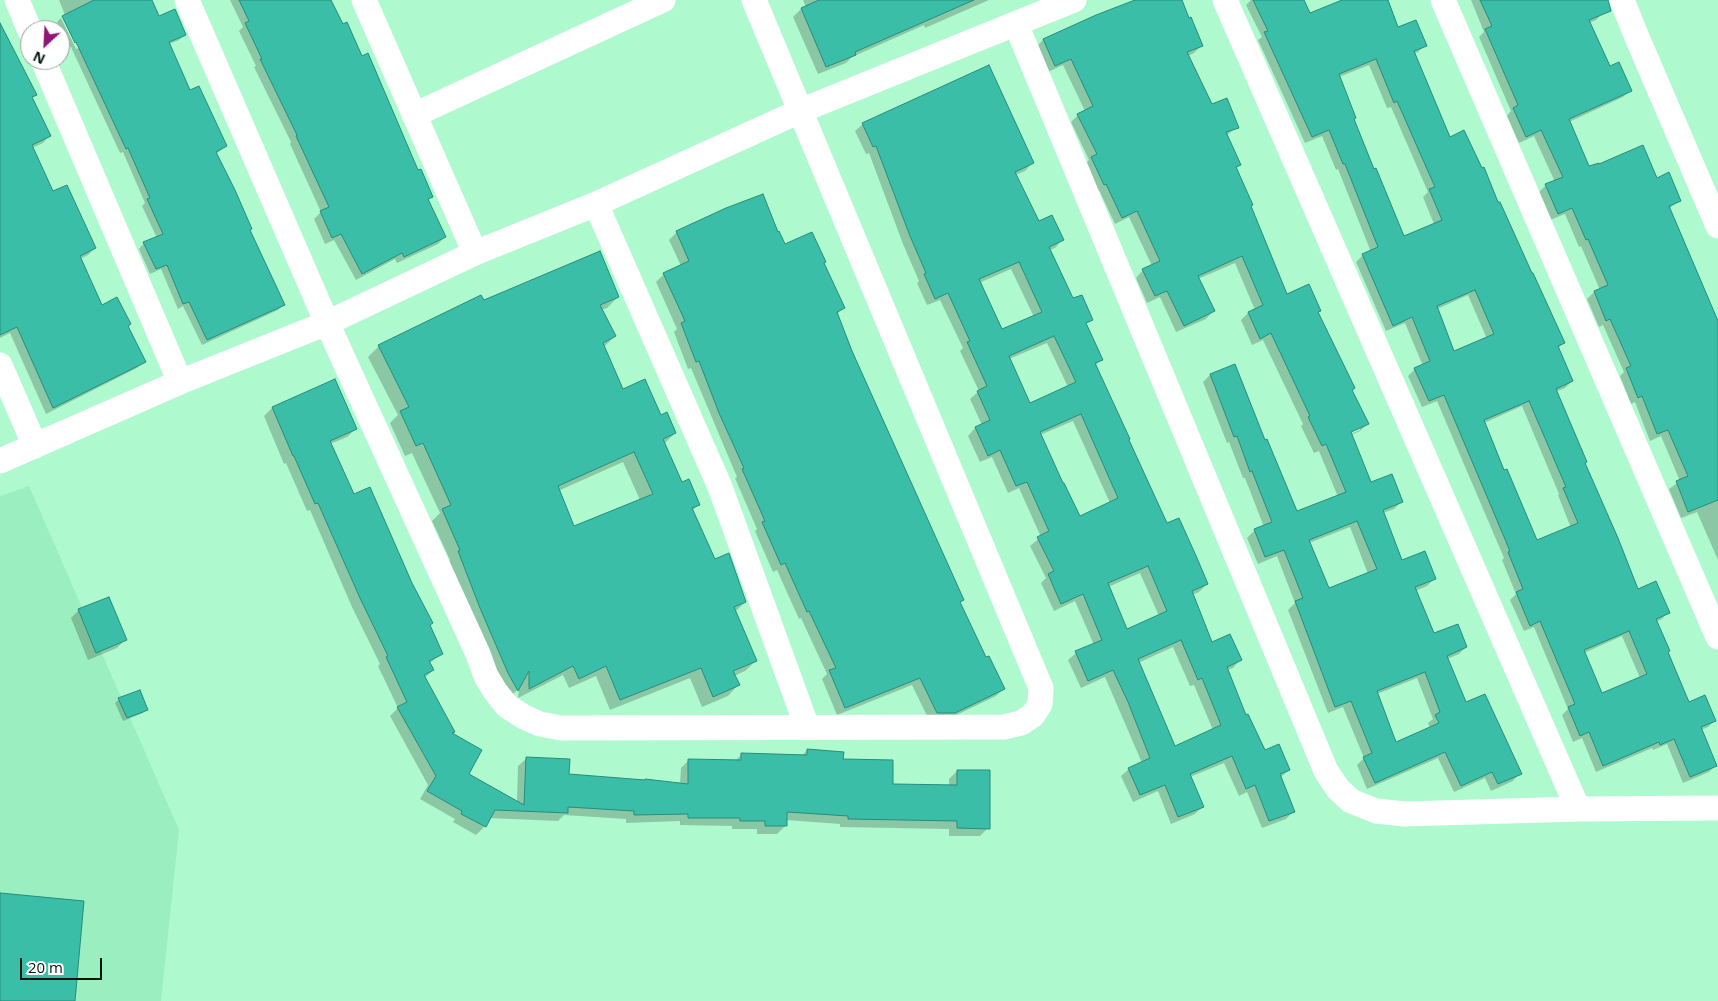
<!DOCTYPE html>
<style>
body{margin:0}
#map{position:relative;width:1718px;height:1001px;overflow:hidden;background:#aef9ce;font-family:"Open Sans",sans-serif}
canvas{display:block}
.north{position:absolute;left:20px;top:20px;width:50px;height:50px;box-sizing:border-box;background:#fff;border:1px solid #99a39d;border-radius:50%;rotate:205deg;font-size:14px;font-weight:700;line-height:20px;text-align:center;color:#00190b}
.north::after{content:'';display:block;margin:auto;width:18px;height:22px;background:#8f1776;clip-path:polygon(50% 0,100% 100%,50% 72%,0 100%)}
.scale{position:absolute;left:20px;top:958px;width:82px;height:22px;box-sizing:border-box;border:2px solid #00190b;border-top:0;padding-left:6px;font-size:15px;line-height:18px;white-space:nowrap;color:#00190b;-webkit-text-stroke:4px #fff;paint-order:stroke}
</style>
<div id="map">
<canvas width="1718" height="1001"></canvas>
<div class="north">N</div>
<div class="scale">20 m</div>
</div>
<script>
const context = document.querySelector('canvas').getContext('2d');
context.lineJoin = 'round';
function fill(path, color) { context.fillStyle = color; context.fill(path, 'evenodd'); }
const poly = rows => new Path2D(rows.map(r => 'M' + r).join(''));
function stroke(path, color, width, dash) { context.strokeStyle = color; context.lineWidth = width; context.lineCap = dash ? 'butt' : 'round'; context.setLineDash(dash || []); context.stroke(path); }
fill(poly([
 [29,486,179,830,161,1001,0,1001,0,496]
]), '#9beebf');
fill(poly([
 [59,0,150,0,158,17,185,35,179,40,169,44,189,92,226,146,216,154,249,231,284,304,278,310,202,345,183,306,178,309,161,269,150,274,139,249,144,243,157,238,142,206,145,203,123,152,120,153,71,47,69,47,57,22,61,18,76,49,79,48,64,17,62,17,65,15],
 [230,0,330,0,431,197,427,201,445,237,438,244,397,263,395,259,356,280,334,240,325,244,314,219,321,212,290,144,291,142,254,67,256,66,239,31,243,27],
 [803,0,989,0,925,28,924,25,852,57,846,63,818,74,793,17,801,9,806,7],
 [1139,0,1181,0,1201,46,1194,53,1188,56,1212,105,1237,127,1226,136,1239,165,1235,169,1286,296,1317,312,1367,424,1360,431,1351,435,1370,484,1401,502,1394,509,1383,513,1401,562,1434,579,1427,586,1415,591,1433,635,1466,647,1459,654,1447,659,1465,703,1520,773,1513,781,1491,791,1485,778,1454,792,1438,758,1367,789,1357,765,1364,758,1343,707,1328,713,1288,610,1295,603,1277,556,1258,564,1247,538,1255,530,1264,527,1245,478,1243,478,1229,442,1227,443,1203,382,1210,375,1264,442,1297,513,1338,497,1319,451,1314,453,1301,426,1303,424,1263,340,1252,345,1241,320,1248,313,1255,310,1235,263,1198,279,1213,311,1206,319,1176,332,1160,297,1147,303,1136,278,1143,270,1152,266,1129,217,1115,224,1099,190,1097,192,1084,165,1089,160,1071,122,1078,115,1085,111,1063,65,1048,72,1036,47,1043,40],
 [1360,427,1360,430,1346,436,1345,434],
 [1350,527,1368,574,1328,590,1309,543],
 [1417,678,1433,719,1428,723,1430,728,1396,744,1377,694],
 [1251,0,1303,0,1310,15,1342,0,1386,0,1397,29,1425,45,1418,52,1413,54,1449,139,1498,204,1564,343,1557,349,1572,381,1565,388,1555,392,1637,590,1668,612,1662,619,1656,622,1667,653,1688,703,1714,721,1708,727,1701,730,1716,765,1709,772,1683,783,1667,744,1653,750,1652,748,1596,772,1582,738,1573,742,1562,715,1568,709,1534,627,1524,631,1510,600,1516,594,1502,560,1504,558,1437,401,1422,407,1408,376,1415,369,1423,366,1405,323,1386,331,1356,262,1363,255,1371,252,1338,169,1336,170,1322,136,1305,143,1258,40,1262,37,1246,5],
 [1369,65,1387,108,1391,107,1428,192,1423,197,1434,224,1403,238,1353,120,1339,77],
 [1468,295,1487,339,1454,353,1437,309],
 [1522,406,1559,494,1558,495,1571,528,1537,542,1503,472,1484,423],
 [1622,636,1640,678,1602,695,1584,653],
 [1471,0,1598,0,1603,13,1596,20,1589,23,1609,68,1630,90,1623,97,1569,122,1589,168,1656,179,1680,200,1669,209,1718,324,1718,560,1697,512,1681,518,1669,489,1680,481,1661,436,1650,441,1635,402,1631,404,1620,376,1624,372,1603,325,1599,327,1587,299,1594,292,1600,290,1581,246,1579,247,1565,214,1550,220,1539,192,1546,185,1555,182,1534,136,1519,143,1507,116,1511,111,1479,37,1484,32],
 [0,25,35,95,31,98,49,136,43,143,32,148,53,193,95,248,88,255,80,259,102,306,127,326,144,362,137,368,46,414,10,333,0,338],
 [863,124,1032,163,1025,171,1015,175,1038,223,1062,240,1055,248,1050,250,1073,300,1091,319,1085,325,1102,359,1095,366,1127,441,1167,525,1207,584,1199,592,1192,595,1212,644,1240,660,1233,668,1227,670,1245,716,1264,752,1289,770,1280,778,1294,811,1286,819,1262,828,1247,792,1239,796,1224,763,1190,777,1202,807,1195,814,1171,824,1158,791,1133,802,1121,776,1129,769,1142,763,1105,677,1081,688,1068,660,1076,653,1094,645,1075,601,1054,611,1041,583,1046,578,1030,546,1041,537,1019,488,1008,493,992,457,980,462,968,436,975,428,982,425,970,399,979,391,960,351,963,348,940,300,927,305,917,283,919,281,903,244,869,153,866,154,855,131],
 [1011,269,1034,317,1001,331,979,283],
 [1047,343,1068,387,1029,404,1009,359],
 [1073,421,1110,503,1079,518,1040,435],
 [1140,573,1159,616,1126,631,1108,587],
 [1173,647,1190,686,1194,685,1213,730,1174,747,1138,663],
 [677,232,777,234,784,246,823,263,843,308,837,314,851,352,962,600,960,603,985,659,1004,688,996,696,946,720,929,720,912,685,837,715,822,679,827,674,801,618,799,619,777,570,773,572,755,531,757,529,735,478,737,477,691,368,688,369,674,332,677,329,656,282,664,274,681,266,669,240],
 [618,297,607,308,601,310,615,336,604,347,622,391,661,416,675,433,664,444,681,484,698,505,692,511,714,561,745,602,735,612,756,661,745,671,734,676,738,685,728,696,702,707,690,678,610,710,596,676,569,688,563,675,518,698,519,688,507,700,448,563,450,560,432,521,440,513,412,453,405,456,390,423,398,415,368,357,379,346,484,302],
 [623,462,640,500,573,527,558,491],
 [335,381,356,429,347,437,330,444,353,495,429,626,442,653,429,664,433,670,425,678,451,734,467,774,517,802,518,766,527,758,568,776,680,784,681,768,689,760,735,761,741,755,802,756,807,750,842,760,891,785,949,786,949,779,957,771,988,828,980,836,949,836,949,829,840,827,840,824,786,820,786,825,777,834,757,834,757,829,732,829,732,826,680,825,680,821,626,823,626,819,564,815,558,821,489,818,485,826,476,835,453,822,455,819,420,799,428,785,390,716,398,708,378,666,380,664,352,607,310,510,307,511,286,463,284,464,264,416,272,408],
 [79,610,125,640,117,648,88,660,71,618],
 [119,699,147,709,143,713,123,721,115,703]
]), '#0003');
const building = poly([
 [94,0,152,0,159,16,175,9,186,35,169,42,190,90,199,86,227,146,216,152,235,190,252,229,250,230,285,305,207,340,189,302,183,304,167,265,156,269,143,242,163,234,147,199,150,198,128,148,126,149,76,42,75,43,62,16,94,0],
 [239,0,331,0,343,24,347,22,362,56,368,53,418,170,421,169,433,197,428,199,446,237,404,257,402,253,362,274,341,234,332,238,320,211,329,207,296,136,297,135,260,59,262,59,245,23,249,21,239,0],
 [819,0,974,0,855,52,856,55,826,67,801,8,819,0],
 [1135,0,1182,0,1189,18,1191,17,1203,46,1187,52,1212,104,1227,98,1239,128,1226,132,1241,165,1236,167,1253,205,1251,206,1287,294,1309,284,1321,311,1318,312,1355,388,1352,390,1369,424,1351,432,1371,482,1392,474,1403,502,1383,510,1402,560,1425,551,1436,579,1415,587,1434,633,1458,624,1467,647,1447,656,1466,702,1485,694,1522,774,1498,784,1492,772,1461,786,1445,752,1375,783,1363,757,1372,753,1351,701,1335,707,1295,601,1303,598,1284,550,1265,557,1254,529,1272,522,1252,471,1250,472,1237,436,1234,437,1210,374,1235,364,1265,440,1267,439,1297,511,1346,492,1326,444,1322,446,1308,417,1310,416,1271,333,1260,339,1248,312,1263,305,1242,256,1198,276,1215,311,1184,326,1167,291,1155,296,1142,269,1160,261,1137,211,1122,218,1106,184,1104,185,1091,157,1097,154,1077,114,1093,106,1071,59,1055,66,1043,39,1096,15,1135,0],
 [1357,521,1377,569,1329,588,1309,540,1357,521],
 [1425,672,1440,712,1435,715,1439,723,1396,742,1377,691,1425,672],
 [1253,0,1304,0,1310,13,1342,0,1388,0,1398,27,1416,20,1427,46,1414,51,1450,137,1464,130,1482,168,1484,167,1498,202,1500,202,1532,273,1533,273,1565,343,1558,346,1573,381,1556,389,1587,462,1585,463,1618,538,1638,589,1656,581,1670,613,1656,619,1670,651,1668,652,1689,702,1705,695,1716,721,1701,727,1717,766,1690,777,1674,739,1660,745,1659,742,1603,766,1589,732,1580,736,1568,707,1575,704,1540,621,1530,626,1516,592,1523,589,1508,552,1510,551,1444,395,1429,401,1414,368,1430,361,1412,317,1393,326,1362,254,1378,247,1345,164,1343,164,1329,130,1312,137,1264,32,1268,31,1253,0],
 [1376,59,1394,103,1397,101,1435,187,1429,189,1442,220,1404,236,1376,168,1374,169,1354,119,1356,118,1339,74,1376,59],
 [1475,290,1494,334,1454,351,1437,306,1475,290],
 [1529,401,1566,487,1563,488,1578,523,1537,540,1507,469,1504,470,1484,420,1529,401],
 [1629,631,1647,674,1602,693,1584,650,1629,631],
 [1480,0,1608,0,1611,11,1589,20,1610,66,1619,62,1632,91,1569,119,1589,166,1599,163,1599,164,1643,145,1657,178,1669,172,1681,201,1669,206,1718,321,1718,500,1688,512,1676,481,1688,476,1668,430,1657,434,1642,396,1638,398,1626,368,1631,366,1610,319,1606,321,1594,291,1608,285,1588,239,1586,240,1572,208,1558,214,1545,184,1563,177,1541,130,1526,137,1513,108,1518,105,1485,29,1492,26,1480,0],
 [0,23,37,95,32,97,51,136,32,145,53,191,67,185,96,248,80,256,102,305,117,297,131,324,128,326,146,362,53,408,17,327,0,335,0,23],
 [989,65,1034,163,1015,172,1039,221,1052,215,1064,240,1049,247,1073,298,1082,295,1093,320,1086,323,1103,360,1095,363,1130,439,1129,440,1167,523,1179,518,1197,558,1208,584,1192,591,1212,642,1230,634,1242,660,1227,667,1246,715,1248,714,1265,750,1279,744,1290,770,1280,774,1295,812,1269,821,1255,785,1246,789,1232,756,1190,774,1204,807,1178,817,1165,785,1140,795,1128,768,1150,758,1128,702,1113,670,1088,681,1075,651,1102,640,1083,594,1061,604,1048,574,1054,571,1037,537,1049,531,1027,482,1016,486,1000,450,988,456,975,427,990,420,977,391,987,386,967,342,970,341,948,293,935,299,924,274,926,273,910,236,876,146,873,147,862,123,989,65],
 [1019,262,1042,312,1002,329,979,279,1019,262],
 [1054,336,1076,382,1030,403,1009,356,1054,336],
 [1081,414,1118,498,1080,516,1064,483,1063,483,1040,432,1081,414],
 [1148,566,1167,611,1127,629,1108,583,1148,566],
 [1181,640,1198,680,1202,678,1221,725,1175,746,1138,659,1181,640],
 [763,194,778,232,779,231,785,244,812,232,826,262,824,263,845,308,837,312,852,351,964,600,960,602,986,657,989,656,1005,689,955,713,937,713,920,678,845,708,829,670,836,668,809,611,807,612,785,563,781,565,762,522,765,521,742,469,744,468,719,413,699,361,696,362,681,323,685,321,663,273,689,261,676,231,726,208,763,194],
 [600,251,619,297,600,305,616,336,603,343,623,389,645,379,661,415,667,412,676,433,663,439,682,482,689,479,700,505,692,508,715,559,729,553,746,602,734,607,757,661,733,671,740,685,713,697,701,668,620,700,606,666,579,679,573,666,529,689,529,671,518,691,508,673,480,608,458,551,460,550,442,509,451,505,423,443,416,446,400,411,409,407,378,345,481,295,484,300,600,251],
 [634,452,653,494,574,526,558,486,634,452],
 [335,379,357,429,330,441,354,494,370,487,412,583,433,623,430,625,443,654,429,661,434,670,424,675,455,732,452,733,482,750,469,774,524,805,526,757,570,759,569,774,645,780,645,779,688,784,688,759,741,760,741,753,807,755,807,749,844,752,843,759,893,760,893,784,957,785,957,770,990,770,990,829,957,828,957,821,848,819,848,816,787,812,787,826,765,826,765,821,740,821,740,818,688,818,688,814,634,815,634,811,568,807,568,813,495,810,486,827,461,814,462,811,427,791,436,776,397,707,407,702,386,657,388,656,360,598,318,503,315,504,294,456,293,456,272,407,335,379],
 [109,597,127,640,96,653,78,609,109,597],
 [140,690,148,710,127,718,118,698,140,690],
 [0,893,84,901,75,1001,0,1001,0,893]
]);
fill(building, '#3bbea8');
stroke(building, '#268c7b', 1);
stroke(poly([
 [17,0,30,31],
 [187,0,327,323,478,654,486,676,495,691,507,706,524,717,540,724,561,728,1004,727,1021,723,1033,715,1040,704,1041,688,754,0],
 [364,0,475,253],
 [1225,0,1578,809],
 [1443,0,1718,637],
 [1622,0,1636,35,1718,226],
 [1016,24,1326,771,1338,789,1351,801,1376,811,1405,814,1578,809,1718,808],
 [43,60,180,382],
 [414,115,663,0],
 [596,204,720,487,807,727],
 [0,365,35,446],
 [0,461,180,382,327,323,475,253,596,204,800,111,1074,0]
]), '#fff', 25);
</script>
